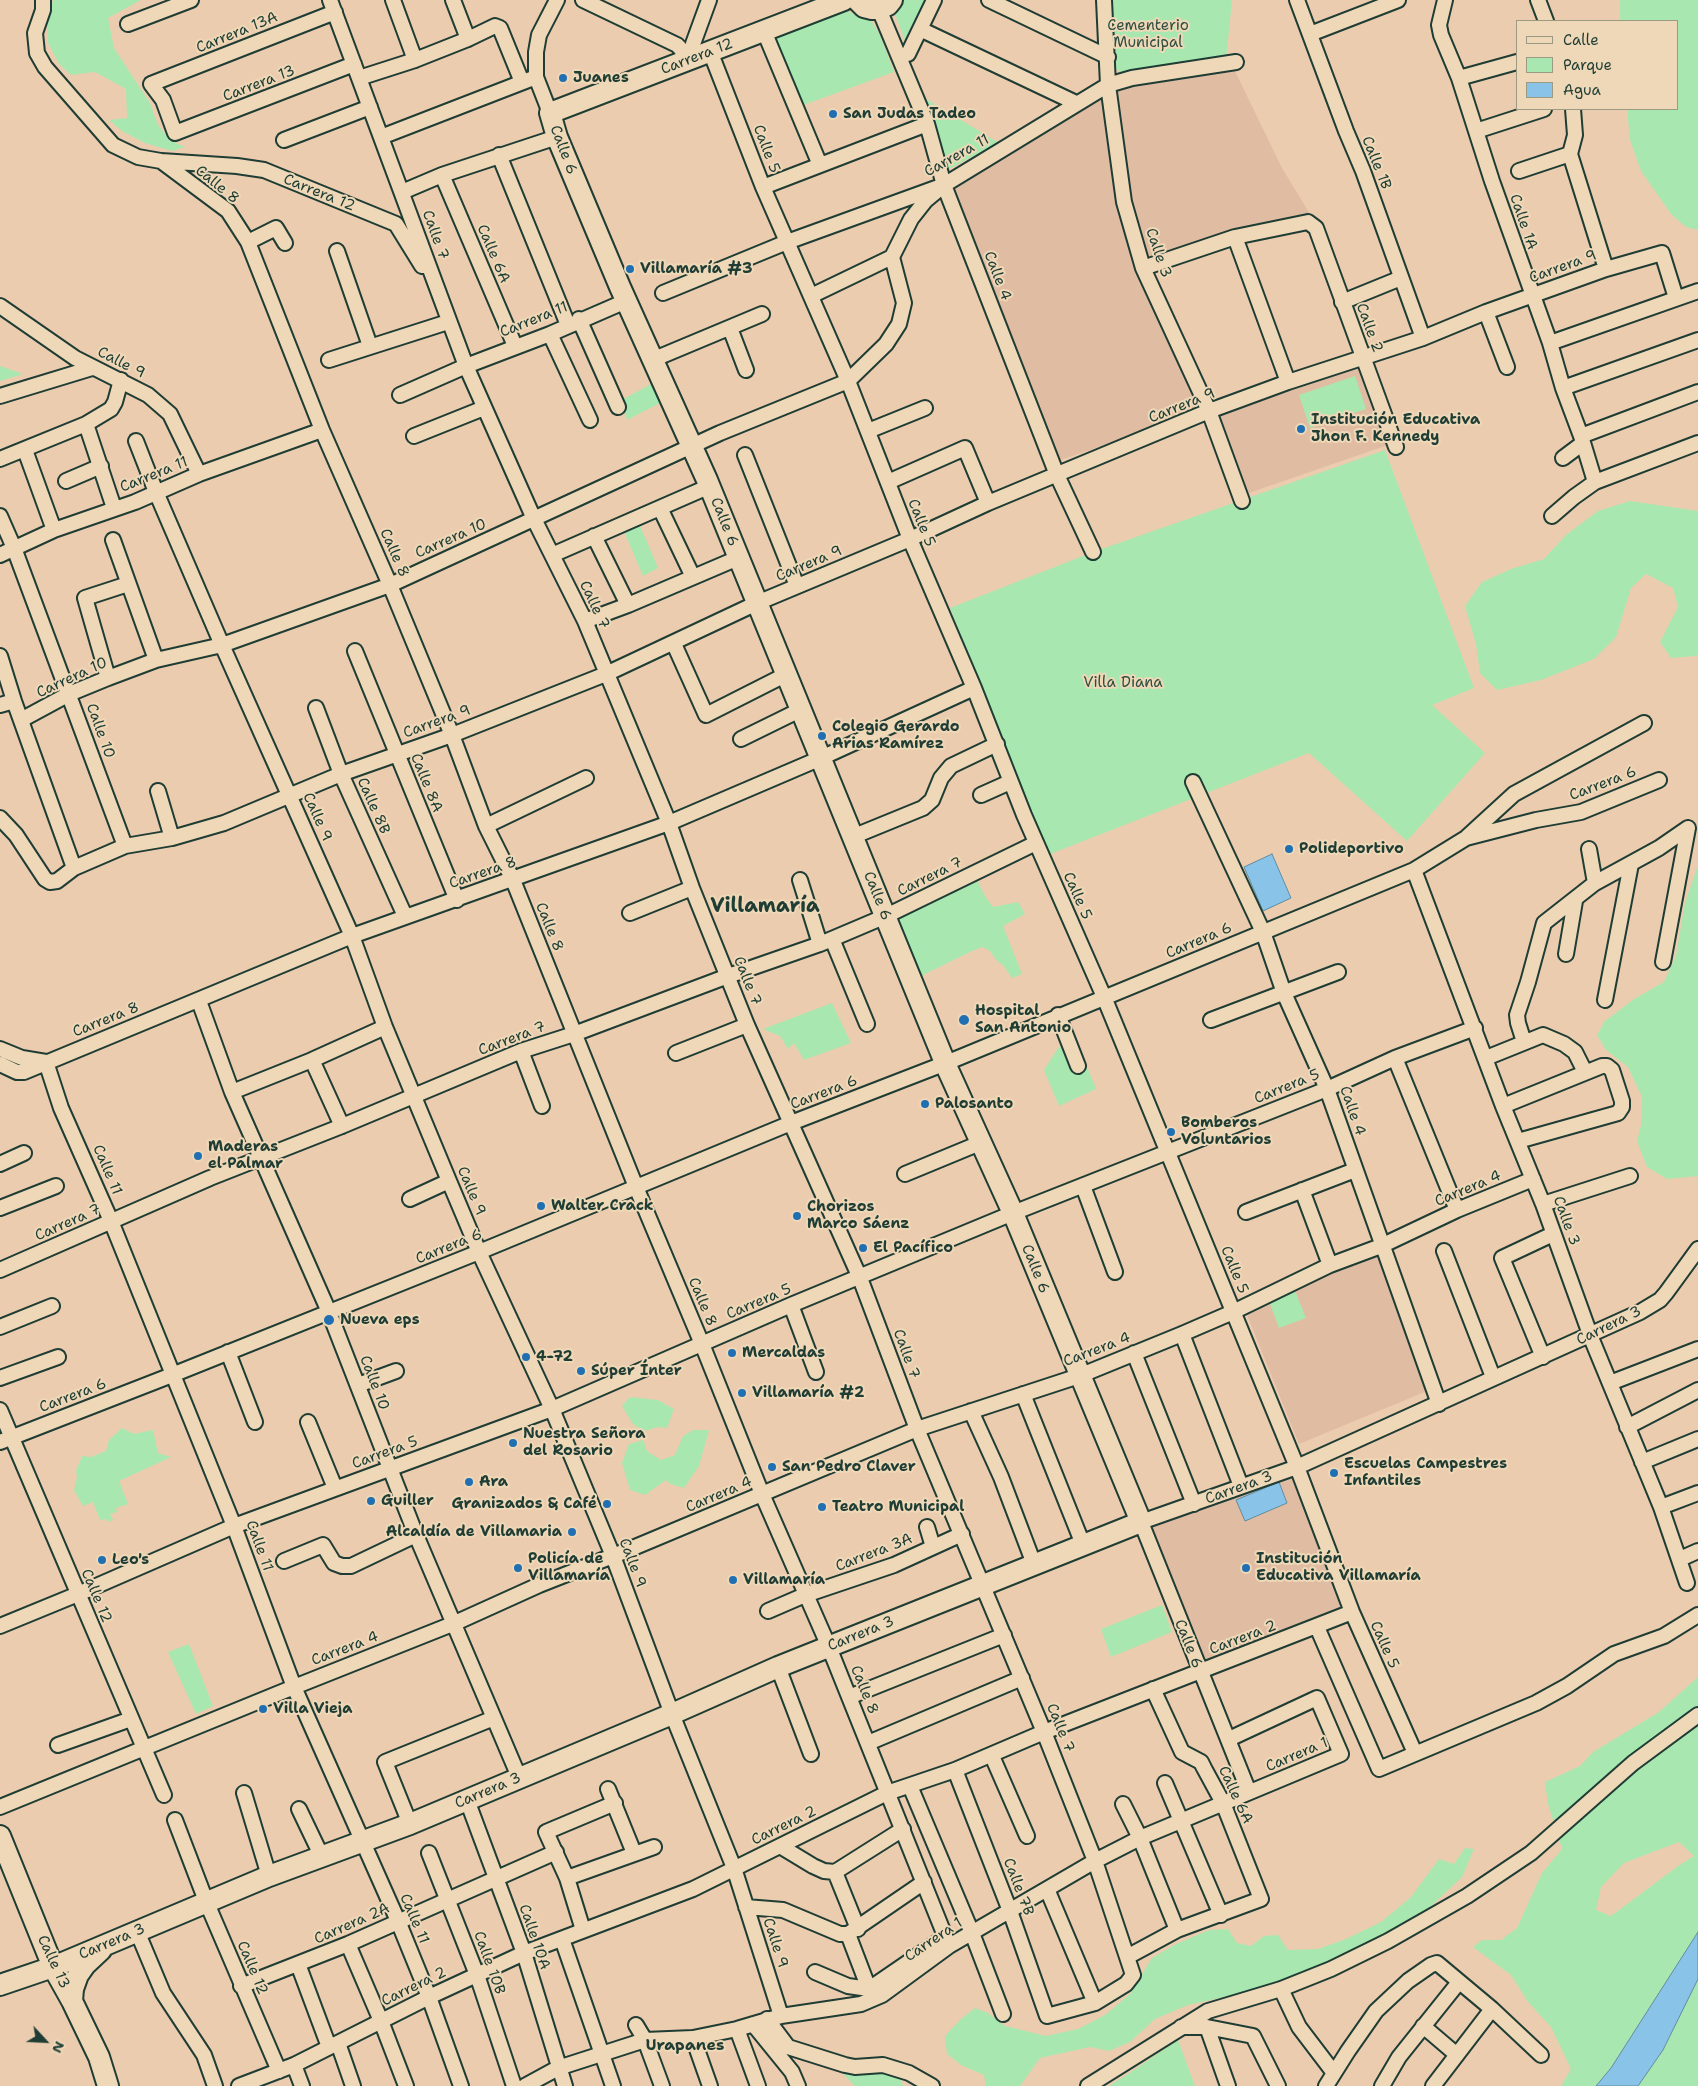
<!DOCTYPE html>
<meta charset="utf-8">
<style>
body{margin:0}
#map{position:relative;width:1698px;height:2086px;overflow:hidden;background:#ecccae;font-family:"Shantell Sans",sans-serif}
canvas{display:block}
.legend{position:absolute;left:1516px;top:20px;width:162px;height:90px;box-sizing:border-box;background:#efd8b7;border:1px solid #9c9a83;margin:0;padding:6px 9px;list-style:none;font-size:15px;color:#1f3d34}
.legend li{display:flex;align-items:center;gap:10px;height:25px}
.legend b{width:25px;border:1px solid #9c9a83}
.north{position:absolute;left:20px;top:2016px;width:50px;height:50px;-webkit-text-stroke:4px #efd8b7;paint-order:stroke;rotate:115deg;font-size:14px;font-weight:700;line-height:20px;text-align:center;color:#1f3d34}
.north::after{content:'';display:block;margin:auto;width:18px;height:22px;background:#1f3d34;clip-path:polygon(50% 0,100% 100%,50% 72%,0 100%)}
</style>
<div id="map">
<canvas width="1698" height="2086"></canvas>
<ul class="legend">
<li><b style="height:6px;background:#efd8b7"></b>Calle</li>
<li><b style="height:14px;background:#a8e8b0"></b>Parque</li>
<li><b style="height:14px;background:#89c3e8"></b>Agua</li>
</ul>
<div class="north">N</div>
</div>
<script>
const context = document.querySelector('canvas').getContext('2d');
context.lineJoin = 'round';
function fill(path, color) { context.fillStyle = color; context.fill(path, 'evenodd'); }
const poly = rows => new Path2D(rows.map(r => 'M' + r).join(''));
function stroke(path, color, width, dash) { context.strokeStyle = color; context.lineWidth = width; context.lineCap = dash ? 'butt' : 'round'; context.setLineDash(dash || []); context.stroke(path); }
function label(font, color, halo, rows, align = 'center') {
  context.font = font + ' "Shantell Sans",sans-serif'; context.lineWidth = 4; context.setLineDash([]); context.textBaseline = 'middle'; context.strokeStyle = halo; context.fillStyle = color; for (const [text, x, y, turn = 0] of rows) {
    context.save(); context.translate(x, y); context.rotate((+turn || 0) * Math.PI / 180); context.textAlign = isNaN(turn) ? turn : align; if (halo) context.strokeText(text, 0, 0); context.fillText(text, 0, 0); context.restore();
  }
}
fill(poly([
 [1233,67,1282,168,1313,219,1302,220,1149,274,1206,410,1055,462,950,187,1076,114,1109,91,1136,81],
 [1362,366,1388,445,1243,495,1214,413],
 [1374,1245,1432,1389,1299,1444,1241,1300],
 [1289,1470,1344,1608,1202,1665,1148,1528]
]), '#e0bda2');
fill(poly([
 [53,0,141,0,108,18,114,48,150,103,158,125,170,140,185,147,172,151,145,143,122,131,109,120,127,118,126,89,95,72,71,75,59,64,48,43,47,27],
 [899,0,930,0,908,49,893,9],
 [1107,0,1232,0,1226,60,1123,74,1110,65],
 [1620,0,1698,0,1698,230,1686,227,1671,214,1641,171,1630,140,1627,109,1677,109,1677,21,1620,21],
 [845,10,872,22,880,35,894,72,798,107,774,36],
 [920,95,999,143,943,172],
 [0,366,23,374,0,381],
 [1355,376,1366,409,1310,428,1299,395],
 [651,384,658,389,662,402,627,420,620,401],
 [1385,450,1474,688,1432,705,1485,753,1407,841,1309,753,1045,856,950,608,1093,552],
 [1630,501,1698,511,1698,654,1696,656,1671,658,1660,642,1678,607,1673,588,1646,574,1631,588,1616,637,1594,659,1541,680,1497,690,1480,673,1476,644,1465,606,1482,582,1511,569,1544,559,1566,535,1598,511],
 [638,521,658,568,643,576,623,529],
 [1698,865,1698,1176,1667,1179,1647,1167,1637,1141,1641,1125,1642,1097,1628,1067,1606,1050,1597,1035,1605,1021,1634,999,1664,982,1676,956,1685,903],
 [975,876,985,896,993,907,1018,902,1025,914,1003,926,1022,974,1012,978,1003,965,998,962,990,951,983,947,972,951,921,976,897,915],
 [832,1003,851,1043,804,1060,794,1043,788,1049,780,1036,763,1029],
 [1076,1039,1096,1089,1059,1106,1044,1070,1058,1048],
 [1292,1283,1306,1318,1279,1328,1266,1293],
 [630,1397,658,1400,674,1409,667,1428,658,1427,644,1431,633,1424,622,1406],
 [122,1428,134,1434,153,1430,158,1453,171,1457,119,1481,128,1504,116,1508,117,1512,110,1514,113,1520,108,1522,106,1519,100,1520,93,1502,83,1506,74,1490,77,1477,76,1471,82,1456,91,1457,106,1451,109,1440],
 [693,1430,709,1430,699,1466,684,1488,670,1484,666,1480,645,1495,630,1490,622,1463,629,1444,643,1440,647,1451,661,1460,675,1455,683,1436],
 [1162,1605,1172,1632,1111,1657,1101,1629],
 [189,1644,213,1706,196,1714,168,1652],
 [1698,1677,1698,1932,1611,2068,1596,2086,1561,2086,1571,2069,1551,2027,1528,2002,1511,1975,1473,1947,1482,1940,1501,1940,1517,1928,1542,1873,1562,1849,1548,1804,1545,1782,1580,1766,1593,1752,1659,1712],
 [1679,1842,1694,1856,1678,1866,1611,1916,1596,1910,1601,1887,1624,1863],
 [1465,1848,1474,1849,1462,1877,1428,1909,1392,1931,1293,1978,1229,1996,1188,2005,1155,2019,1130,2042,1109,2051,1090,2047,1040,2058,1020,2086,986,2086,984,2075,961,2065,947,2054,945,2036,961,2019,975,2008,988,2013,1005,2026,1046,2036,1078,2029,1105,2015,1130,1994,1152,1958,1176,1944,1209,1930,1228,1929,1237,1943,1251,1946,1264,1936,1278,1935,1288,1950,1318,1949,1346,1939,1381,1922,1411,1897,1439,1859,1454,1864],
 [1698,1979,1698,2086,1638,2086,1663,2050],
 [1178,2040,1195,2086,1109,2086,1128,2074],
 [835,2066,900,2076,903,2086,855,2086]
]), '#a8e8b0');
const water = poly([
 [1272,854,1291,898,1263,911,1244,867,1272,854],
 [1279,1482,1287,1503,1245,1521,1236,1500,1279,1482],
 [1698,1932,1698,1979,1663,2050,1638,2086,1596,2086,1611,2068,1698,1932]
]);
fill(water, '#89c3e8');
stroke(water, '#5f8da0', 1);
const street = poly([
 [43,0,43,10,35,33,37,53,45,67,113,145,138,157,161,161,228,211,248,242,322,430,390,585,452,735,486,826,513,880,636,1187,702,1344,762,1494,829,1647,949,1946],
 [330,0,466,366,534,519,585,621,669,823,692,888,747,1025,860,1278,917,1429,1044,1732,1095,1861,1133,1975,1126,1984,1095,2003,1047,2016,1010,1911,955,1770],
 [393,0,415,60],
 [453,0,468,39],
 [583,0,677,45,681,49,686,61],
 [989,0,1108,57],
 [1104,0,1108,85,1124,202,1143,268,1209,411,1242,501],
 [1297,0,1346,131,1363,171,1423,338],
 [1445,0,1439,25,1441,35,1459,78,1492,181,1550,343,1563,388,1581,436,1595,482],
 [1538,0,1546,21],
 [879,9,927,124,944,185,1057,475,1093,552],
 [335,12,151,84,163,100,175,133,354,64],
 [128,24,191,0],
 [920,29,1076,103],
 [764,31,820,165],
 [1310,34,1398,0],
 [710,51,763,187,848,381,910,539,974,688,1024,815,1104,997,1297,1467,1352,1612,1415,1753],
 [908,54,934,0],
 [694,58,693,44,709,0],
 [359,78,415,60,468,39,495,26,500,28,522,82],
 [1459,78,1517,62],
 [1573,109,1575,135,1570,154,1606,269],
 [550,113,536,77,536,52,539,35,557,0],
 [1476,131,1544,109],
 [381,137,536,77],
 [284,140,370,107],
 [499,155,568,325],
 [161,161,237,166,264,170,396,224,422,266],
 [1519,171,1570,154],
 [442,175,515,346],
 [763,187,927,124],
 [402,192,442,175,557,137],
 [1235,237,1288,382],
 [248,242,276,228,285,243],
 [337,251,370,346],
 [1143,268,1235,237,1308,222,1316,228,1396,447],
 [663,293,787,242,944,185,1108,85,1132,78,1236,62],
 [811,296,892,257],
 [1342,302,1401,278],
 [0,306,75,358,148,395,170,414,199,474],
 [1486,312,1507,367],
 [579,319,618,407],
 [730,328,746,370],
 [550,334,590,420],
 [1550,343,1698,291],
 [329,360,448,322],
 [652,360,762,314],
 [1563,388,1698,340],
 [400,395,466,366,550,334,626,301],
 [0,396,92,368],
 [86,424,114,508],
 [868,431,925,408],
 [414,436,484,408],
 [1581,436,1698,392],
 [136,441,156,492,222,645,352,936,385,1027,449,1181,479,1252,552,1409,613,1556,672,1714,734,1868,781,2016],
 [25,450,54,530],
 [745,455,797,586],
 [1563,458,1583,443],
 [0,459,86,424,111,409,115,402,121,380],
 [66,481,101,466],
 [888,482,965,448,988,503],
 [660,508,693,577],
 [0,516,14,548,125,846],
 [1552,516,1574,497,1595,482,1698,443],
 [594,536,628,605],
 [113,540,156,660],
 [0,555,54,530,135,502,199,474,322,430],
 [552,555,710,486],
 [585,621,628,605,738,558],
 [674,644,706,715,785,675],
 [355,651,457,900],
 [0,656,14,701,74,868],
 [108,678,85,598,128,584],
 [0,705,14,701],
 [316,708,341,774,405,916],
 [21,720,69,694,108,678,156,660,222,645,390,585,720,433,848,381,886,344,899,324,904,303,892,257,911,219,926,200,944,185],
 [741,739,800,710],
 [1193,782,1263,932,1284,993,1327,1089,1439,1404],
 [158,791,172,838],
 [981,795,1010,782],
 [0,818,16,835,45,879,50,882,57,881,74,868,125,846,172,838,224,823,341,774,452,735,606,674,757,603,910,539,988,503,1209,411,1288,382,1423,338,1486,312,1606,269,1662,253,1676,298],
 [486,826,586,778],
 [852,837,923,808,932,800,941,778,951,766,997,744],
 [1467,837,1514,794,1644,723],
 [1589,849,1595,883],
 [1414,870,1503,1106,1543,1204,1592,1340,1661,1507,1687,1583],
 [800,880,820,944],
 [630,913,692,888],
 [832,939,867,1024],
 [1566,954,1575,901],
 [1663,962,1688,828],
 [1605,1000,1631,864],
 [199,1001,232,1092,329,1312,416,1535,519,1777],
 [1058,1015,1078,1066],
 [1211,1020,1338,972],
 [1524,1042,1518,1023,1517,1015,1528,982,1544,923,1595,883,1659,848,1688,828],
 [0,1049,22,1058,46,1062,61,1108,111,1221,234,1526,294,1687,398,1921,429,1997,461,2086],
 [521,1051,542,1106],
 [676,1053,747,1025],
 [1395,1058,1457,1210],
 [1486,1058,1543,1035,1564,1044,1575,1052,1585,1072],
 [312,1060,342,1126],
 [0,1064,17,1072,24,1072,352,936,669,823,821,758,974,688],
 [232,1092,312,1060,385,1027],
 [1503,1106,1602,1066,1607,1066,1612,1070,1622,1101,1622,1107,1618,1113,1518,1141],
 [0,1164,24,1153],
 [905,1174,980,1143],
 [1083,1186,1115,1272],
 [1302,1190,1330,1265],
 [410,1199,449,1181],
 [1543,1204,1630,1176],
 [0,1208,56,1186],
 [1246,1212,1355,1170],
 [1444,1251,1493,1377],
 [0,1270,210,1178,342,1126,521,1051,574,1034,728,976,820,944,886,916,1036,843],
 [791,1305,816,1372],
 [0,1327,52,1306],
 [1182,1334,1241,1486],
 [228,1352,255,1422],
 [1134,1353,1194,1504],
 [1543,1357,1502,1258,1553,1234],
 [0,1378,58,1357],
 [1610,1383,1698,1349],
 [358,1385,396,1371],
 [1023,1394,1084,1547],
 [0,1410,164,1795],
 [971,1411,1001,1477,1034,1564],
 [308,1422,335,1488],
 [1627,1427,1698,1390],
 [0,1442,172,1375,479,1252,791,1123,946,1063,1414,870,1466,838,1536,820,1581,812,1659,780],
 [1642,1462,1698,1439],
 [1661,1507,1698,1493],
 [927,1527,933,1547],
 [1680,1559,1698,1551],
 [284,1561,323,1545,334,1563,342,1566,351,1566,416,1535],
 [768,1611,805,1595,894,1565,962,1534],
 [0,1626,78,1594,234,1526,552,1409,791,1305,1013,1213,1327,1089,1395,1058,1475,1028],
 [1317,1627,1379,1769,1536,1703,1567,1686,1614,1654,1664,1636,1698,1615],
 [778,1667,811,1754],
 [849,1697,1004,1635],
 [868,1743,1022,1678],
 [58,1745,131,1719],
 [992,1756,1027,1836],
 [1165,1783,1221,1915],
 [910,1786,972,1933,1003,2014],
 [608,1789,634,1853],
 [1249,1792,1141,1522,1297,1467,1640,1312,1660,1300,1666,1293,1698,1249],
 [244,1793,269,1876],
 [467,1800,524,1953,565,2086],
 [1123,1804,1140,1838,1177,1930],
 [0,1807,294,1687,455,1623,539,1585,628,1550,917,1429,1079,1376,1182,1334,1233,1312,1330,1265,1381,1246,1457,1210,1533,1179],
 [299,1809,321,1855],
 [175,1820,206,1901,279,2071],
 [410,1824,385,1762,494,1718],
 [780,1846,813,1866,824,1871,835,1872,903,1829],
 [429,1853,477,1975,514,2086],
 [835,1872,858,1929],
 [567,1878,654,1847],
 [1047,1889,1095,2003],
 [746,1907,783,1910,840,1934,848,1934,924,1882],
 [583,1930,567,1878,546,1832,615,1803],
 [137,1931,163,1993,204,2055,215,2086],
 [848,1934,869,1989],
 [562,1939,613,2086],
 [348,1944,381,2021,406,2086],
 [1127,1957,1177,1930,1261,1899,1223,1803,1204,1768,1201,1762,1182,1752,1153,1689],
 [298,1964,329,2047],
 [815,1972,848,1986,869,1989,945,1937],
 [241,1986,348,1944,556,1852],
 [1281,1989,1299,2027,1334,2073],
 [767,2019,788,2047,845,2065,855,2067,883,2065,909,2073,932,2086],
 [753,2024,792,2072,798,2086],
 [636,2025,645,2040,662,2086],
 [1423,2026,1457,2055],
 [1181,2027,1207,2027,1253,2036,1278,2086],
 [1207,2027,1228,2086],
 [737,2029,758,2086],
 [693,2038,710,2086],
 [338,2043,353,2086],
 [294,2065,302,2086],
 [239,2086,294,2065,429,1997,524,1953,693,1889,887,1793,955,1770,1044,1732,1352,1612],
 [525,2086,558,2068,645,2040,693,2038,737,2029,781,2016,861,2004,882,1995,949,1946,1095,1861,1140,1838,1341,1754,1317,1698,1229,1739],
 [1088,2086,1208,2011,1281,1989,1331,1969,1388,1941,1467,1896,1531,1853,1633,1763,1698,1715],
 [1326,2086,1348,2051,1376,2011,1408,1981,1431,1965,1437,1963,1492,2009,1541,2055],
 [1382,2086,1399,2057,1459,1982],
 [1433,2086,1492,2009]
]);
const secondary = poly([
 [857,0,864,7,872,9,879,9,888,5,892,0],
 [0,1836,53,1967,72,2001,99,2057,108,2086],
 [0,1985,53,1967,269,1876,410,1824,672,1714,778,1667,1141,1522,1013,1213,948,1070,707,480,620,287,557,137,550,113,844,0],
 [72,2001,73,1989,78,1975,85,1965,101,1950]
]);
stroke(street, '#1f3d34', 18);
stroke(secondary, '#1f3d34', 24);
stroke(street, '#efd8b7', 14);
stroke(secondary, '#efd8b7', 20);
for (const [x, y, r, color] of [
 [563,78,5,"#1f6fb2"],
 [833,114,5,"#1f6fb2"],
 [630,269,5,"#1f6fb2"],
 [1301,429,5,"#1f6fb2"],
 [822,736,5,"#1f6fb2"],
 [1289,849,5,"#1f6fb2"],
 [964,1020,6,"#1f6fb2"],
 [925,1104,5,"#1f6fb2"],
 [1171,1132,5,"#1f6fb2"],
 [198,1156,5,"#1f6fb2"],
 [541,1206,5,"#1f6fb2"],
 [797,1216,5,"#1f6fb2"],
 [863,1248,5,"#1f6fb2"],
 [329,1320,6,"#1f6fb2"],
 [732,1353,5,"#1f6fb2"],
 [526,1357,5,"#1f6fb2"],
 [581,1371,5,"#1f6fb2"],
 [742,1393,5,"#1f6fb2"],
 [513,1443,5,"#1f6fb2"],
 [772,1467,5,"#1f6fb2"],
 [1334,1473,5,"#1f6fb2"],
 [469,1482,5,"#1f6fb2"],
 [371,1501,5,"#1f6fb2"],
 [607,1504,5,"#1f6fb2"],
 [822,1507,5,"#1f6fb2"],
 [572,1532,5,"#1f6fb2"],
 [102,1560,5,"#1f6fb2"],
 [518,1568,5,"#1f6fb2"],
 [1246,1568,5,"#1f6fb2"],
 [733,1580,5,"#1f6fb2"],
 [263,1709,5,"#1f6fb2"]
]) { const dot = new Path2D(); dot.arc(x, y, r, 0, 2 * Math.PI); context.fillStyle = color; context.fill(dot); stroke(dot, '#efd8b7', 2); }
label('15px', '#2d4e40', '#efd8b7', [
 ["Cementerio",1148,26],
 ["Municipal",1148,43],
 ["Villa Diana",1123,683]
]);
label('15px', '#1f3d34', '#efd8b7', [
 ["Carrera 13A",237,33,-22],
 ["Carrera 12",697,57,-21],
 ["Carrera 13",259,84,-21],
 ["Calle 5",766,149,69],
 ["Calle 6",563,150,69],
 ["Carrera 11",957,156,-29],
 ["Calle 1B",1376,163,68],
 ["Calle 8",217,185,39],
 ["Carrera 12",319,193,22],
 ["Calle 1A",1523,222,71],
 ["Calle 7",435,235,70],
 ["Calle 3",1158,253,71],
 ["Calle 6A",493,254,67],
 ["Carrera 9",1563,267,-20],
 ["Calle 4",997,276,69],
 ["Carrera 11",534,320,-22],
 ["Calle 2",1369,328,70],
 ["Calle 9",121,363,27],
 ["Carrera 9",1182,406,-22],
 ["Carrera 11",154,475,-22],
 ["Calle 6",724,522,68],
 ["Calle 5",921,523,68],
 ["Carrera 10",451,539,-24],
 ["Calle 8",394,553,66],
 ["Carrera 9",809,564,-23],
 ["Calle 7",594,605,65],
 ["Carrera 10",72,678,-25],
 ["Carrera 9",437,722,-20],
 ["Calle 10",100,731,70],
 ["Calle 8A",426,783,68],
 ["Carrera 6",1603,784,-21],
 ["Calle 8B",373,806,66],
 ["Calle 9",317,817,66],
 ["Carrera 8",483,873,-19],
 ["Carrera 7",930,877,-26],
 ["Calle 6",877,896,68],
 ["Calle 5",1077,896,66],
 ["Calle 8",549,927,68],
 ["Carrera 6",1199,941,-23],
 ["Calle 7",747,981,68],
 ["Carrera 8",106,1020,-22],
 ["Carrera 7",512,1039,-21],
 ["Carrera 5",1287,1087,-22],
 ["Carrera 6",824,1093,-21],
 ["Calle 4",1352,1111,71],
 ["Calle 11",107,1170,67],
 ["Carrera 4",1468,1189,-23],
 ["Calle 9",471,1191,67],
 ["Calle 3",1566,1221,70],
 ["Carrera 7",68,1223,-24],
 ["Carrera 6",449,1247,-22],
 ["Calle 6",1035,1269,68],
 ["Calle 5",1234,1270,68],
 ["Calle 8",702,1302,67],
 ["Carrera 5",759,1302,-23],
 ["Carrera 3",1609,1326,-26],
 ["Carrera 4",1097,1350,-21],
 ["Calle 7",906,1354,70],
 ["Calle 10",374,1383,69],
 ["Carrera 6",73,1396,-21],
 ["Carrera 5",385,1453,-20],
 ["Carrera 3",1239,1488,-20],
 ["Carrera 4",719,1495,-23],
 ["Calle 11",259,1546,70],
 ["Carrera 3A",874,1553,-21],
 ["Calle 9",632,1563,69],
 ["Calle 12",96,1596,67],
 ["Carrera 3",861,1634,-22],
 ["Carrera 2",1243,1638,-21],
 ["Calle 6",1188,1644,68],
 ["Calle 5",1384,1645,66],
 ["Carrera 4",345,1649,-21],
 ["Calle 8",864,1690,68],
 ["Calle 7",1060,1728,68],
 ["Carrera 1",1297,1755,-23],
 ["Carrera 3",488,1791,-23],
 ["Calle 6A",1235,1795,65],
 ["Carrera 2",784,1826,-26],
 ["Calle 7B",1018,1887,69],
 ["Calle 11",414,1919,67],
 ["Carrera 2A",352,1924,-24],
 ["Calle 10A",534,1937,71],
 ["Carrera 1",934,1940,-34],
 ["Carrera 3",112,1942,-23],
 ["Calle 9",775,1943,72],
 ["Calle 13",53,1962,65],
 ["Calle 10B",489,1963,70],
 ["Calle 12",252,1968,67],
 ["Carrera 2",414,1987,-26]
]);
label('bold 15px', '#1f3d34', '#efd8b7', [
 ["Juanes",573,78],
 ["San Judas Tadeo",843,114],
 ["Villamaría #3",640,269],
 ["Institución Educativa",1311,420],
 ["Jhon F. Kennedy",1311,437],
 ["Colegio Gerardo",832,727],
 ["Arias Ramírez",832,744],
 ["Polideportivo",1299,849],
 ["Hospital",975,1011],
 ["San Antonio",975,1028],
 ["Palosanto",935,1104],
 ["Bomberos",1181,1123],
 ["Voluntarios",1181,1140],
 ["Maderas",208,1147],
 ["el Palmar",208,1164],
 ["Walter Crack",551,1206],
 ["Chorizos",807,1207],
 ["Marco Sáenz",807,1224],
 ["El Pacífico",873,1248],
 ["Nueva eps",340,1320],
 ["Mercaldas",742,1353],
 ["4-72",536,1357],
 ["Súper Ínter",591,1371],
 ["Villamaría #2",752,1393],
 ["Nuestra Señora",523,1434],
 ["del Rosario",523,1451],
 ["Escuelas Campestres",1344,1464],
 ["Infantiles",1344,1481],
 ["San Pedro Claver",782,1467],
 ["Ara",479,1482],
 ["Guiller",381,1501],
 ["Granizados & Café",597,1504,"right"],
 ["Teatro Municipal",832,1507],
 ["Alcaldía de Villamaria",562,1532,"right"],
 ["Policía de",528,1559],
 ["Villamaría",528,1576],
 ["Institución",1256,1559],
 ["Educativa Villamaría",1256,1576],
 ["Leo's",112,1560],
 ["Villamaría",743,1580],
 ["Villa Vieja",273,1709]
], 'left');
label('bold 16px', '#1f3d34', '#efd8b7', [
 ["Urapanes",685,2046]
]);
label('bold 20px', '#1f3d34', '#efd8b7', [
 ["Villamaría",765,907]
]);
</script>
